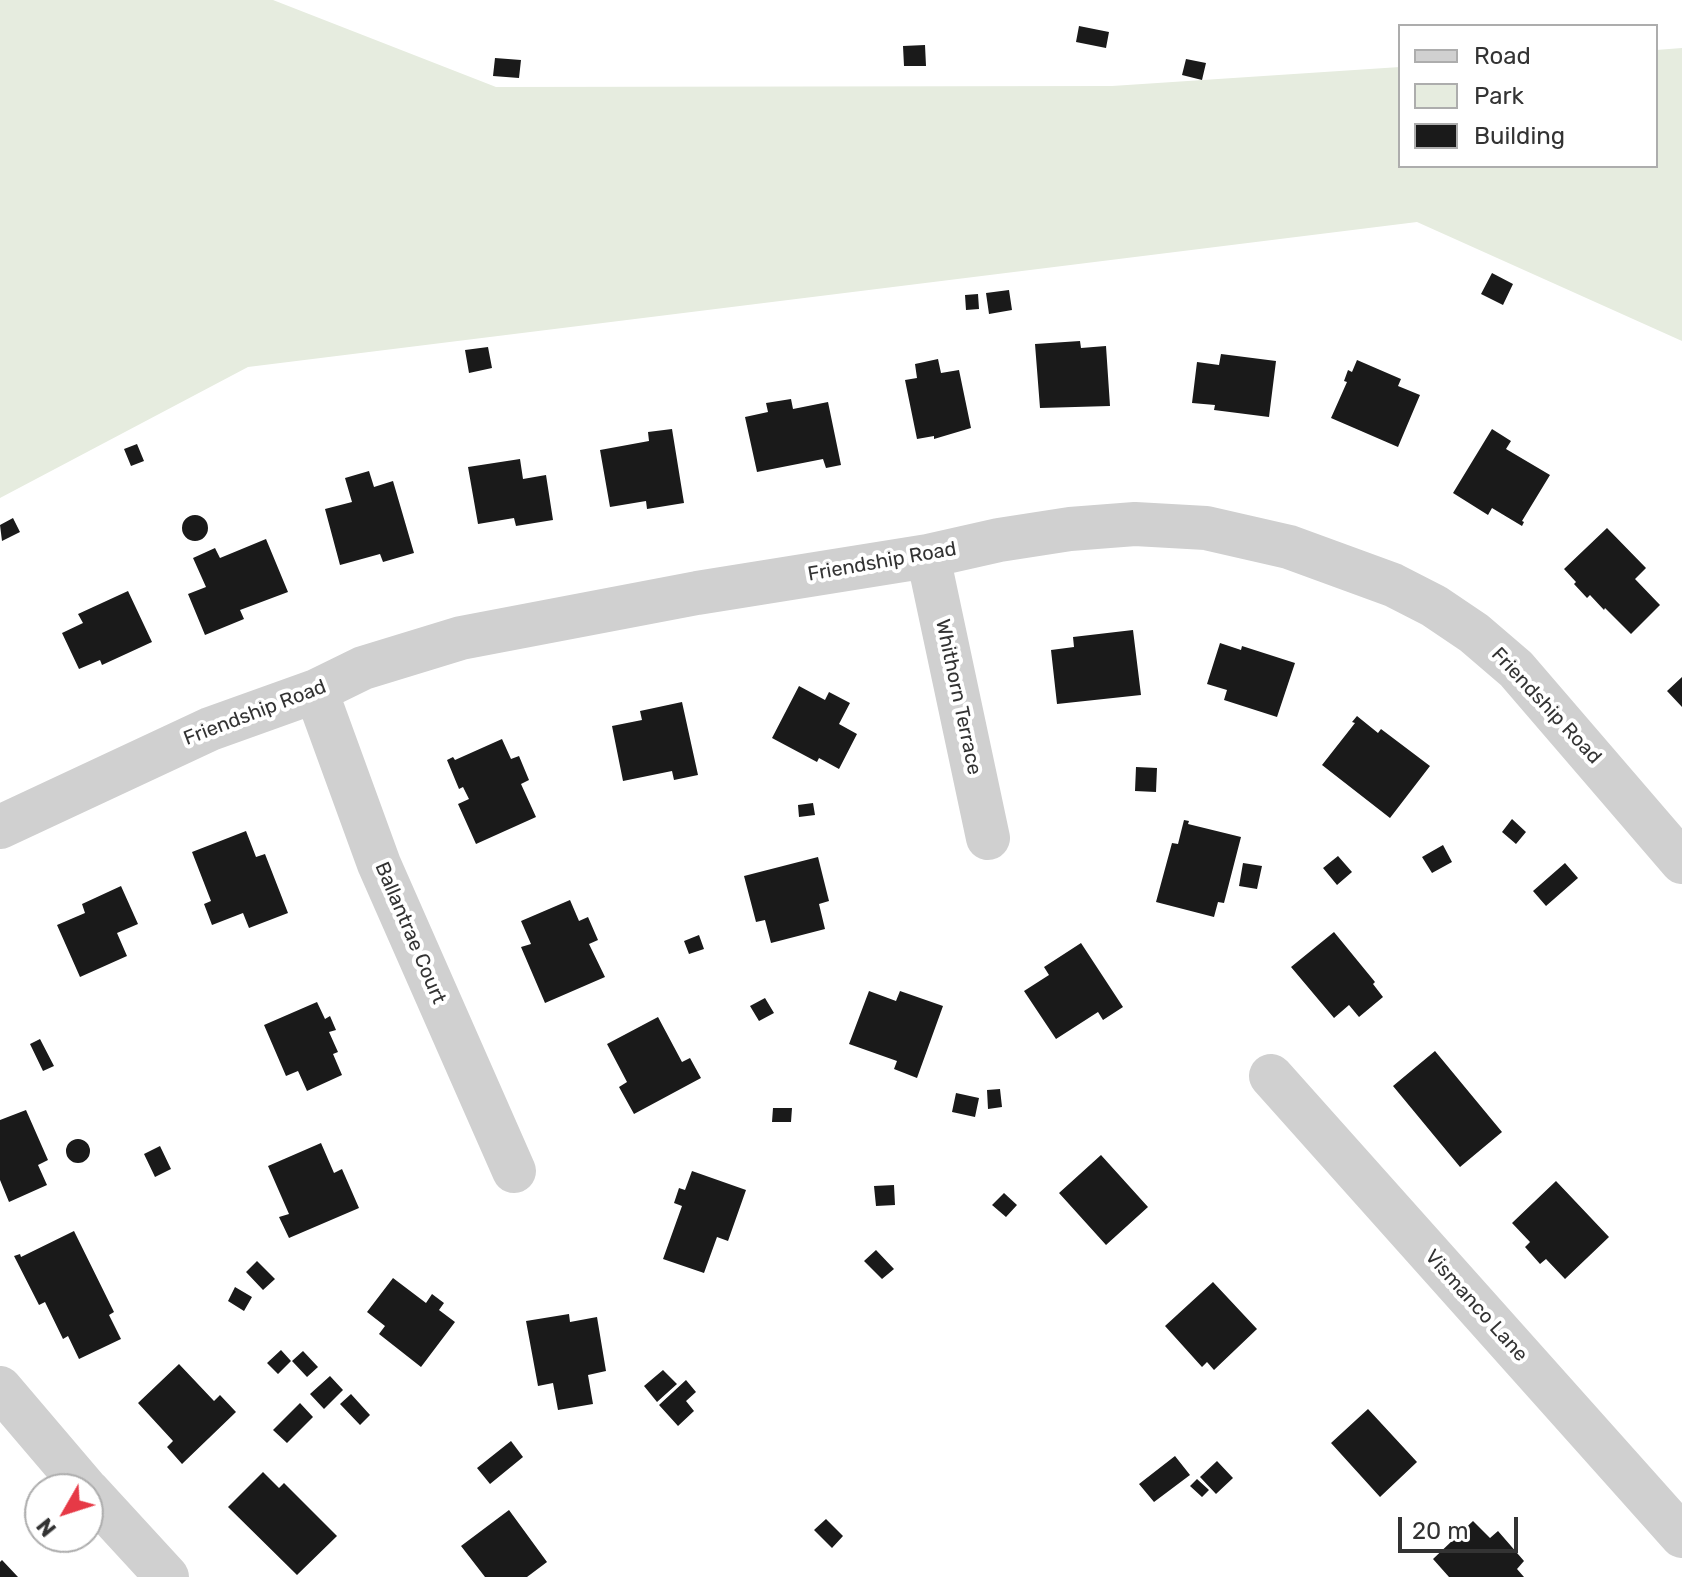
<!DOCTYPE html>
<style>
body{margin:0}
#map{position:relative;width:1682px;height:1577px;overflow:hidden;background:#fff;font-family:Rubik,sans-serif}
canvas{display:block}
.legend{position:absolute;left:1398px;top:24px;width:260px;height:144px;box-sizing:border-box;background:#fff;border:2px solid #adadad;margin:0;padding:10px 14px;list-style:none;font-size:24px;color:#333}
.legend li{display:flex;align-items:center;gap:16px;height:40px}
.legend b{width:40px;border:2px solid #adadad}
.north{position:absolute;left:24px;top:1473px;width:80px;height:80px;box-sizing:border-box;background:#fff;border:2px solid #adadad;border-radius:50%;rotate:231deg;font-size:22px;font-weight:700;line-height:32px;text-align:center;color:#333}
.north::after{content:'';display:block;margin:auto;width:28px;height:36px;background:#e63946;clip-path:polygon(50% 0,100% 100%,50% 72%,0 100%)}
.scale{position:absolute;left:1398px;top:1517px;width:120px;height:36px;box-sizing:border-box;border:4px solid #333;border-top:0;padding-left:10px;font-size:24px;line-height:28px;white-space:nowrap;color:#333;-webkit-text-stroke:6px #fff;paint-order:stroke}
</style>
<div id="map">
<canvas width="1682" height="1577"></canvas>
<ul class="legend">
<li><b style="height:10px;background:#d0d0d0"></b>Road</li>
<li><b style="height:22px;background:#e6ecdf"></b>Park</li>
<li><b style="height:22px;background:#1a1a1a"></b>Building</li>
</ul>
<div class="north">N</div>
<div class="scale">20 m</div>
</div>
<script>
const context = document.querySelector('canvas').getContext('2d');
context.lineJoin = 'round';
function fill(path, color) { context.fillStyle = color; context.fill(path, 'evenodd'); }
const poly = rows => new Path2D(rows.map(r => 'M' + r).join(''));
function stroke(path, color, width, dash) { context.strokeStyle = color; context.lineWidth = width; context.lineCap = dash ? 'butt' : 'round'; context.setLineDash(dash || []); context.stroke(path); }
function label(font, color, halo, rows, align = 'center') {
  context.font = font + ' Rubik,sans-serif'; context.lineWidth = 8; context.setLineDash([]); context.textBaseline = 'middle'; context.strokeStyle = halo; context.fillStyle = color; for (const [text, x, y, turn = 0] of rows) {
    context.save(); context.translate(x, y); context.rotate((+turn || 0) * Math.PI / 180); context.textAlign = isNaN(turn) ? turn : align; if (halo) context.strokeText(text, 0, 0); context.fillText(text, 0, 0); context.restore();
  }
}
fill(poly([
 [0,0,273,0,496,87,1112,86,1400,67,1400,166,1656,166,1656,50,1682,48,1682,341,1417,222,248,367,0,498]
]), '#e6ecdf');
fill(poly([
 [1079,26,1109,32,1106,48,1076,42],
 [925,45,926,66,904,66,903,46],
 [495,58,521,60,519,78,493,76],
 [1186,59,1206,63,1202,80,1182,75],
 [1492,273,1513,284,1503,305,1481,294],
 [1009,290,1012,310,989,314,986,293],
 [978,294,979,309,966,310,965,295],
 [1080,341,1081,348,1106,346,1110,406,1040,408,1035,344],
 [488,347,492,368,469,373,465,350],
 [1221,354,1276,361,1269,417,1214,410,1215,405,1192,403,1197,362,1219,365],
 [938,359,941,373,959,370,971,428,934,439,934,436,917,439,905,380,917,378,915,364],
 [1357,360,1401,379,1398,386,1420,395,1398,447,1331,418,1347,382,1344,381,1348,370,1352,372],
 [791,399,793,409,828,402,841,465,826,468,823,459,757,472,745,417,768,412,766,403],
 [672,429,684,503,647,509,646,501,610,507,600,450,649,441,648,432],
 [1492,429,1511,441,1506,449,1550,475,1522,521,1524,522,1522,526,1492,508,1488,515,1453,493],
 [137,444,144,461,131,466,124,449],
 [520,459,523,479,546,475,553,520,516,526,514,518,478,524,468,467],
 [369,471,374,487,393,481,414,553,383,562,380,554,340,565,325,509,352,502,345,478],
 '182 528a13 13 0 1 1 26 0a13 13 0 1 1-26 0Z',
 [13,518,20,532,2,541,0,525],
 [1607,528,1646,568,1635,579,1660,605,1631,634,1605,608,1604,610,1590,595,1587,598,1574,584,1576,582,1564,569],
 [266,539,288,592,240,610,244,619,205,635,188,594,206,587,193,558,215,548,220,558],
 [128,591,152,642,102,665,100,660,79,669,62,633,83,623,78,614],
 [1133,630,1141,695,1057,704,1051,650,1074,647,1073,637],
 [1220,643,1241,650,1242,646,1295,663,1277,717,1224,700,1227,690,1207,684],
 [1682,677,1682,707,1667,691],
 [799,686,825,700,829,692,850,703,839,724,857,734,839,769,819,758,817,762,772,738],
 [682,702,698,775,674,780,672,771,623,781,612,726,642,720,640,711],
 [1357,716,1378,733,1381,729,1430,766,1390,818,1322,765,1355,723,1352,722],
 [502,739,511,759,519,756,529,780,521,784,536,817,476,844,458,804,469,799,463,787,459,789,447,760,453,757,455,760],
 [1136,767,1157,768,1156,792,1135,791],
 [813,803,815,815,799,817,798,805],
 [1512,819,1526,832,1516,844,1502,832],
 [1184,820,1189,821,1188,824,1241,837,1224,903,1218,902,1214,917,1156,902,1172,843,1178,844],
 [246,831,256,857,265,854,288,913,249,928,243,913,212,925,204,904,211,901,192,852],
 [1443,845,1452,862,1432,873,1422,857],
 [1338,856,1352,872,1337,885,1323,868],
 [818,857,829,901,819,904,825,929,771,943,765,920,756,922,744,876],
 [1243,863,1262,866,1257,889,1239,886],
 [1565,863,1578,878,1546,906,1533,891],
 [121,886,138,924,117,933,127,956,80,977,57,925,85,913,82,904],
 [570,900,579,921,588,917,598,940,589,944,605,977,545,1003,521,947,531,944,521,921],
 [1334,932,1375,982,1373,984,1383,997,1359,1017,1349,1005,1334,1018,1291,967],
 [699,935,704,949,689,954,684,941],
 [1081,943,1123,1007,1103,1020,1098,1012,1056,1039,1024,991,1049,975,1044,967],
 [869,991,896,1001,900,991,943,1006,917,1078,894,1069,897,1061,849,1044],
 [765,998,774,1013,759,1021,750,1006],
 [317,1002,325,1019,330,1016,336,1030,329,1032,338,1052,333,1054,342,1075,307,1091,298,1071,286,1076,264,1025],
 [658,1017,682,1062,690,1058,701,1078,634,1114,619,1087,627,1082,607,1044],
 [40,1039,54,1066,43,1071,30,1044],
 [1435,1051,1502,1132,1460,1167,1393,1086],
 [1000,1089,1002,1107,988,1109,987,1090],
 [956,1093,979,1098,975,1117,952,1112],
 [773,1108,792,1108,791,1122,772,1122],
 [26,1110,48,1160,38,1165,47,1185,9,1202,0,1180,0,1120],
 '66 1151a12 12 0 1 1 24 0a12 12 0 1 1-24 0Z',
 [321,1143,334,1173,342,1169,359,1208,289,1238,279,1217,289,1214,268,1166],
 [160,1146,171,1169,155,1177,144,1154],
 [1101,1155,1148,1207,1106,1245,1059,1193],
 [692,1171,746,1190,728,1241,717,1237,704,1273,663,1259,682,1206,674,1203,679,1188,685,1190],
 [1556,1181,1609,1237,1565,1279,1546,1259,1540,1264,1525,1247,1530,1242,1512,1223],
 [894,1185,895,1205,876,1206,874,1186],
 [1004,1193,1017,1205,1006,1217,992,1205],
 [74,1231,114,1312,109,1315,121,1339,79,1359,68,1336,63,1339,45,1302,39,1305,14,1256,20,1254,21,1257],
 [876,1250,894,1269,882,1279,864,1261],
 [257,1261,275,1279,263,1290,246,1272],
 [393,1278,426,1303,432,1294,444,1303,439,1310,455,1322,421,1367,379,1334,385,1326,367,1312],
 [1213,1282,1257,1329,1214,1370,1207,1362,1202,1367,1165,1326],
 [235,1287,252,1297,244,1311,228,1301],
 [569,1314,570,1322,597,1317,606,1371,588,1375,593,1404,558,1410,553,1383,538,1386,526,1321],
 [281,1350,291,1361,278,1374,267,1363],
 [303,1351,318,1367,307,1377,292,1361],
 [179,1364,214,1401,220,1395,236,1412,182,1464,167,1447,173,1441,138,1403],
 [663,1370,677,1384,657,1402,644,1386],
 [330,1376,343,1390,324,1409,310,1394],
 [686,1380,696,1392,686,1401,694,1411,678,1426,659,1405],
 [351,1394,370,1415,360,1425,340,1404],
 [300,1403,313,1417,287,1443,273,1430],
 [1368,1409,1417,1462,1380,1497,1331,1443],
 [511,1441,523,1457,490,1484,477,1468],
 [1175,1456,1190,1475,1154,1502,1139,1484],
 [1217,1461,1233,1478,1216,1494,1200,1477],
 [263,1472,279,1488,284,1483,337,1536,297,1575,228,1507],
 [1197,1479,1209,1490,1202,1497,1190,1486],
 [509,1510,547,1562,527,1577,485,1577,461,1546],
 [826,1519,843,1536,832,1548,814,1530],
 [1473,1521,1490,1538,1498,1531,1524,1561,1517,1569,1524,1577,1449,1577,1433,1559],
 [2,1560,18,1577,0,1577,0,1562]
]), '#1a1a1a');
stroke(poly([
 [928,556,988,838],
 [316,691,379,864,514,1171],
 [0,827,210,729,316,691,363,668,461,638,697,593,928,556,999,540,1070,529,1135,524,1206,528,1289,547,1393,585,1434,606,1474,633,1516,669,1682,862],
 [1271,1076,1682,1536],
 [0,1388,86,1489],
 [88,1491,167,1577]
]), '#d0d0d0', 44);
label('20px', '#333', '#fff', [
 ["Friendship Road",882,562,-10],
 ["Whithorn Terrace",958,697,78],
 ["Friendship Road",1546,706,47],
 ["Friendship Road",255,713,-21],
 ["Ballantrae Court",410,933,67],
 ["Vismanco Lane",1476,1306,48]
]);
</script>
